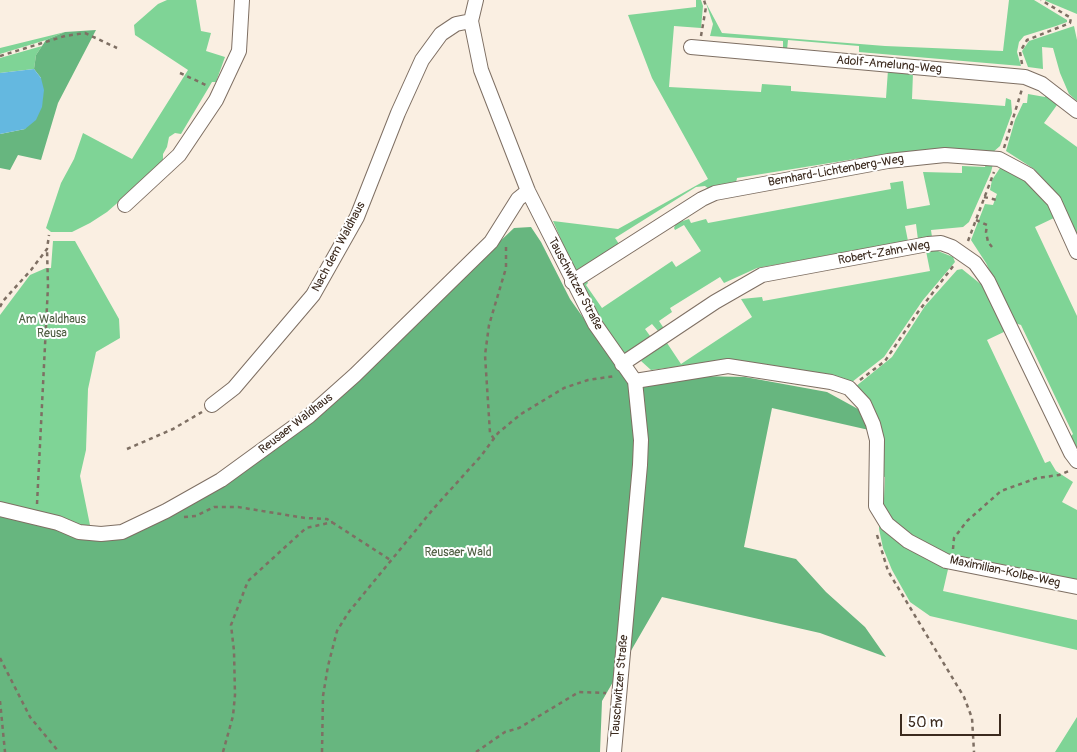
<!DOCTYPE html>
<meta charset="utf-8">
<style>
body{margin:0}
#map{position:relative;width:1077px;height:752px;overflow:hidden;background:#faefe2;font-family:Pangolin,sans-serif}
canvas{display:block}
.scale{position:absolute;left:900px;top:714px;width:101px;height:22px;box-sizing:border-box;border:2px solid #3b2a1e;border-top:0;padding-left:6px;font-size:15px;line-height:18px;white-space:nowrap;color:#3b2a1e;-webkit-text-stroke:4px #fff;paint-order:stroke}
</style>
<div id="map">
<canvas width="1077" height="752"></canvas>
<div class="scale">50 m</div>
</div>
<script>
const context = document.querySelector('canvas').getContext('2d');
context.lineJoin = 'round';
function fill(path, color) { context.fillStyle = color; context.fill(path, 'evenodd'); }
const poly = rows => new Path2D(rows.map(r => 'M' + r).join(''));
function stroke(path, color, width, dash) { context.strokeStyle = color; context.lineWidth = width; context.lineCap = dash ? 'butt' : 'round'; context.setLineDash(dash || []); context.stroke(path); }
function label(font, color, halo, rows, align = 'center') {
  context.font = font + ' Pangolin,sans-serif'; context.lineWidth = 4; context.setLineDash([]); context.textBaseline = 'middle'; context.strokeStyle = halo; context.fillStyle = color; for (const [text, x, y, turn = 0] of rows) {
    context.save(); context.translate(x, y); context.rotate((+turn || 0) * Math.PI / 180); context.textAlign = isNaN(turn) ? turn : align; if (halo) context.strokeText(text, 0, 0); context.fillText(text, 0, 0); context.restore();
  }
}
fill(poly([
 [167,0,196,0,201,31,211,33,206,51,225,57,216,82,212,82,181,134,175,133,169,137,167,147,163,154,163,163,107,212,90,223,72,232,51,232,46,228,61,183,74,159,83,133,132,159,188,70,135,35,134,25,158,4],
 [696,0,701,0,703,6,701,28,674,26,669,87,761,92,762,84,791,86,791,91,886,98,888,70,913,73,912,99,1005,106,1006,98,1011,100,1012,113,1000,146,992,153,870,161,867,157,737,178,736,183,710,190,705,186,696,187,615,238,621,247,579,271,574,270,553,221,618,229,708,179,652,78,628,15,696,7],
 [1009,0,1034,0,1067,20,1067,22,1056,26,1024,36,1019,42,1017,52,1021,66,859,52,859,46,788,40,787,50,783,50,783,41,710,36,713,24,706,3,722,33,885,46,1003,51],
 [1045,0,1077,0,1077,14,1046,1],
 [1074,26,1077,40,1077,101,1069,94,1060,73,1053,48,1042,47,1043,69,1028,67,1022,51,1029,41],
 [65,32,46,40,0,54,0,48],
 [42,46,36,55,34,69,0,73,0,58],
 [1028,94,1045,97,1046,94,1057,105,1044,123,1077,147,1077,241,1048,184,1034,169,1006,151,1015,120,1023,103,1027,103],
 [986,163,993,164,991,172,969,222,963,227,931,230,932,237,918,240,916,224,905,226,908,241,757,268,724,283,720,277,670,308,672,312,659,321,665,330,655,334,658,331,652,324,645,329,653,340,633,354,625,353,616,344,583,289,583,283,586,279,588,283,586,285,602,308,672,261,676,267,701,251,684,225,675,230,674,228,676,223,689,219,691,223,706,219,708,223,891,189,890,183,903,181,907,209,913,208,930,205,923,172,962,173,962,166,985,167],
 [1000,168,1007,168,1026,177,1046,197,1056,217,1035,227,1077,316,1077,449,1070,437,1073,434,1021,325,1015,323,986,263,971,240,985,204,993,205,997,194,990,190,992,180],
 [53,241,75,241,119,319,120,338,96,352,88,389,86,450,80,476,91,530,0,505,0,315,30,275,46,268,51,268],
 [926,251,938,251,953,257,955,262,923,300,884,357,852,382,801,370,744,362,714,362,651,370,641,361,665,340,681,364,752,317,741,299,762,297,763,301,930,271],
 [962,269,988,290,1008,330,987,340,1045,463,1050,461,1056,471,1073,482,1062,502,1077,510,1077,583,1035,575,1032,571,1016,568,1012,570,950,558,905,534,888,519,881,503,881,499,884,498,885,477,879,476,880,443,855,387,892,357,925,306,957,270],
 [879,520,949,565,943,591,1077,620,1077,650,930,616,910,602,892,570,883,548,879,529],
 [1077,717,1077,752,1055,752]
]), '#7fd496');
fill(poly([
 [96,30,58,103,41,160,18,155,10,170,0,168,0,134,25,129,41,78,34,69,36,55,46,40,65,32],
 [531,227,541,242,570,299,630,384,698,376,745,377,827,392,858,409,869,430,772,408,744,547,796,559,826,592,865,627,886,657,820,633,662,597,602,701,600,752,0,752,0,510,98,536,223,483,357,377,514,228]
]), '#67b67f');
fill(poly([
 [34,69,41,78,44,90,42,107,36,120,25,129,0,134,0,73]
]), '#64b8e0');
const street = poly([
 [476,0,471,21,481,70,528,191,595,324,635,381,641,440,640,465,614,752],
 [691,47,1025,77,1042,84,1077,111],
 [125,205,179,155,216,100,239,51,242,0],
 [572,282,702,199,715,193,888,161,945,155,999,159,1029,175,1054,201,1077,252],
 [622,364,715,302,762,275,928,244,941,243,952,247,975,263,988,281,1071,453,1077,461],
 [635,381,728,366,831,382,849,388,864,404,873,424,877,440,876,506,887,524,908,541,946,561,1077,587],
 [212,405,234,388,313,295,357,217,398,113,422,60,441,34,456,24,471,21],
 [0,509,58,523,79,532,101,534,122,532,166,511,221,480,309,416,355,375,491,242,518,199,528,191]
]);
stroke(street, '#7e6f63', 16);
stroke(poly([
 [701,36,706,7,704,0],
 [0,56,65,36,85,33,117,48],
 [1022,64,1020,52,1027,40,1070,23,1071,18,1041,0],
 [180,73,208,86],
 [1004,148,1022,89],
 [984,197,997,200],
 [976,220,987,225,986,232,988,242,992,247],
 [968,241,994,172],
 [0,307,3,301,31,270,47,249,49,235],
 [860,380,885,361,918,312,954,265],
 [494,439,490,433,485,355,489,325,506,268,506,245],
 [127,449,173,429,202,412],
 [37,504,48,286,47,249],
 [184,517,196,516,214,507,238,507,305,518,327,519,392,561],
 [877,535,888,571,964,697,972,718,974,752],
 [953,549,954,538,967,521,1001,491,1037,478,1059,475,1069,471],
 [0,658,30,717,59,752],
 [0,701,5,752],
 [223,752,233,716,235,695,234,651,231,625,248,581,306,528,333,522],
 [322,752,323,696,328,666,337,631,348,613,434,508,481,456,498,433,521,414,564,388,588,380,615,376],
 [476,752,505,732,519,728,579,692,606,693]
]), '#7e6f63', 2.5, [4, 4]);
stroke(street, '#fff', 14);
label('12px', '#3b2a1e', '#fff', [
 ["Adolf-Amelung-Weg",889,65,5],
 ["Bernhard-Lichtenberg-Weg",836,171,-10],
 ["Nach dem Waldhaus",339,247,-62],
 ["Robert-Zahn-Weg",884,253,-10],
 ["Tauschwitzer Straße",575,284,62],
 ["Reusaer Waldhaus",296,424,-38],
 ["Maximilian-Kolbe-Weg",1005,572,12],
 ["Tauschwitzer Straße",620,686,-85]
]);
label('12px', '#4f5d42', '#fff', [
 ["Am Waldhaus",52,320],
 ["Reusa",52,334],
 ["Reusaer Wald",458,553]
]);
</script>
